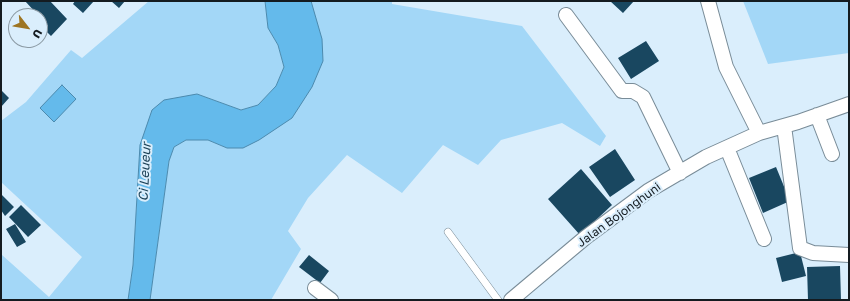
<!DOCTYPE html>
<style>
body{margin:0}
#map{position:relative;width:850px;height:301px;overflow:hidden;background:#daeefc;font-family:"Golos Text",sans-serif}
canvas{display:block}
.frame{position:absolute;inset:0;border:2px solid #141b20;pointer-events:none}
.north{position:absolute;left:8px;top:8px;width:40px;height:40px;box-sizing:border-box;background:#daeefc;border:1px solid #8b9aa4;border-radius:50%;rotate:121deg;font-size:11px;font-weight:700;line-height:16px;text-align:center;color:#141b20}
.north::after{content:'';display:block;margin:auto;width:14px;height:18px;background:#9d7523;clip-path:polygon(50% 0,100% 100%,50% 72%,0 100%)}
</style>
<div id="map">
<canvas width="850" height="301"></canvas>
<div class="frame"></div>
<div class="north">U</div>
</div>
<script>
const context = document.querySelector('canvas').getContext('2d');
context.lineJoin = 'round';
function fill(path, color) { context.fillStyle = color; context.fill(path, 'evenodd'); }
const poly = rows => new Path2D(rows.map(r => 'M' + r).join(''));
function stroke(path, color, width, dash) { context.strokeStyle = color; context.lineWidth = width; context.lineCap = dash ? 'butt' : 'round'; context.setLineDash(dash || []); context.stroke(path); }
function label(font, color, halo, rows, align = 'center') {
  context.font = font + ' "Golos Text",sans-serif'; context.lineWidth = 4; context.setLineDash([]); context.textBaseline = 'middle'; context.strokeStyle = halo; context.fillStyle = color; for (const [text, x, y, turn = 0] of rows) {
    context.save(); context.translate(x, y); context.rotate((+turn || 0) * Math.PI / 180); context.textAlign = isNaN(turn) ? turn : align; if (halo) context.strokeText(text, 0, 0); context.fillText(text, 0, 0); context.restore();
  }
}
fill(poly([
 [149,1,265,1,268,28,278,45,284,67,276,86,258,105,241,110,197,94,140,145,133,265,128,300,1,300,2,255,49,297,82,257,1,182,1,121,26,102,71,50,82,58],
 [311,1,392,1,392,4,522,26,606,136,600,146,562,123,501,140,478,165,443,145,402,193,347,155,308,198,288,231,301,249,271,300,150,300,169,161,174,147,186,140,208,140,227,148,259,140,313,8],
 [743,1,849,1,849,53,768,64]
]), '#a3d7f7');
const water = poly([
 [265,1,311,1,322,39,323,61,312,87,292,118,259,140,243,148,227,148,208,140,186,140,174,147,169,161,150,300,128,300,133,265,140,145,152,110,164,100,197,94,241,110,258,105,276,86,284,67,278,45,268,28,265,1],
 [62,85,76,99,54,122,40,108,62,85]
]);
fill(water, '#64baeb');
stroke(water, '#4c8aae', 1);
fill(poly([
 [25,1,50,1,67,19,51,36,45,30,48,26],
 [75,1,94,1,83,13,73,4],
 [111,1,125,1,119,8],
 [610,1,634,1,623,13],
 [646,41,659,61,631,79,618,58],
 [1,90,9,98,1,107],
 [615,149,635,180,610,197,589,167],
 [776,167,790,201,763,213,749,178],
 [581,169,612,205,580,235,548,199],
 [1,194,14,207,5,216,1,210],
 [21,205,41,225,28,237,9,217],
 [15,224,26,242,17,247,6,229],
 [800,252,806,276,782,282,776,258],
 [309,255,329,271,320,283,299,267],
 [840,266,841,300,808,300,807,267]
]), '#194760');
const lane = poly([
 [448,232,498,300]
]);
const street = poly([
 [708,1,726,67,759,133],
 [566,15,622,91,633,91,643,97,680,173],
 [817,115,832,154],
 [784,126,800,248,813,253,849,255],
 [727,148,764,239],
 [315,288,331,300],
 [511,300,586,237,648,191,706,157,759,133,798,122,849,104]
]);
stroke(lane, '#798c98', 8);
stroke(street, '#798c98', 16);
stroke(lane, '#fff', 7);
stroke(street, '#fff', 14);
label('12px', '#141b20', '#daeefc', [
 ["Jalan Bojonghuni",619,215,-36]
]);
label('italic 13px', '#1a3f54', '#daeefc', [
 ["Ci Leueur",145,172,-87]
]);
</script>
